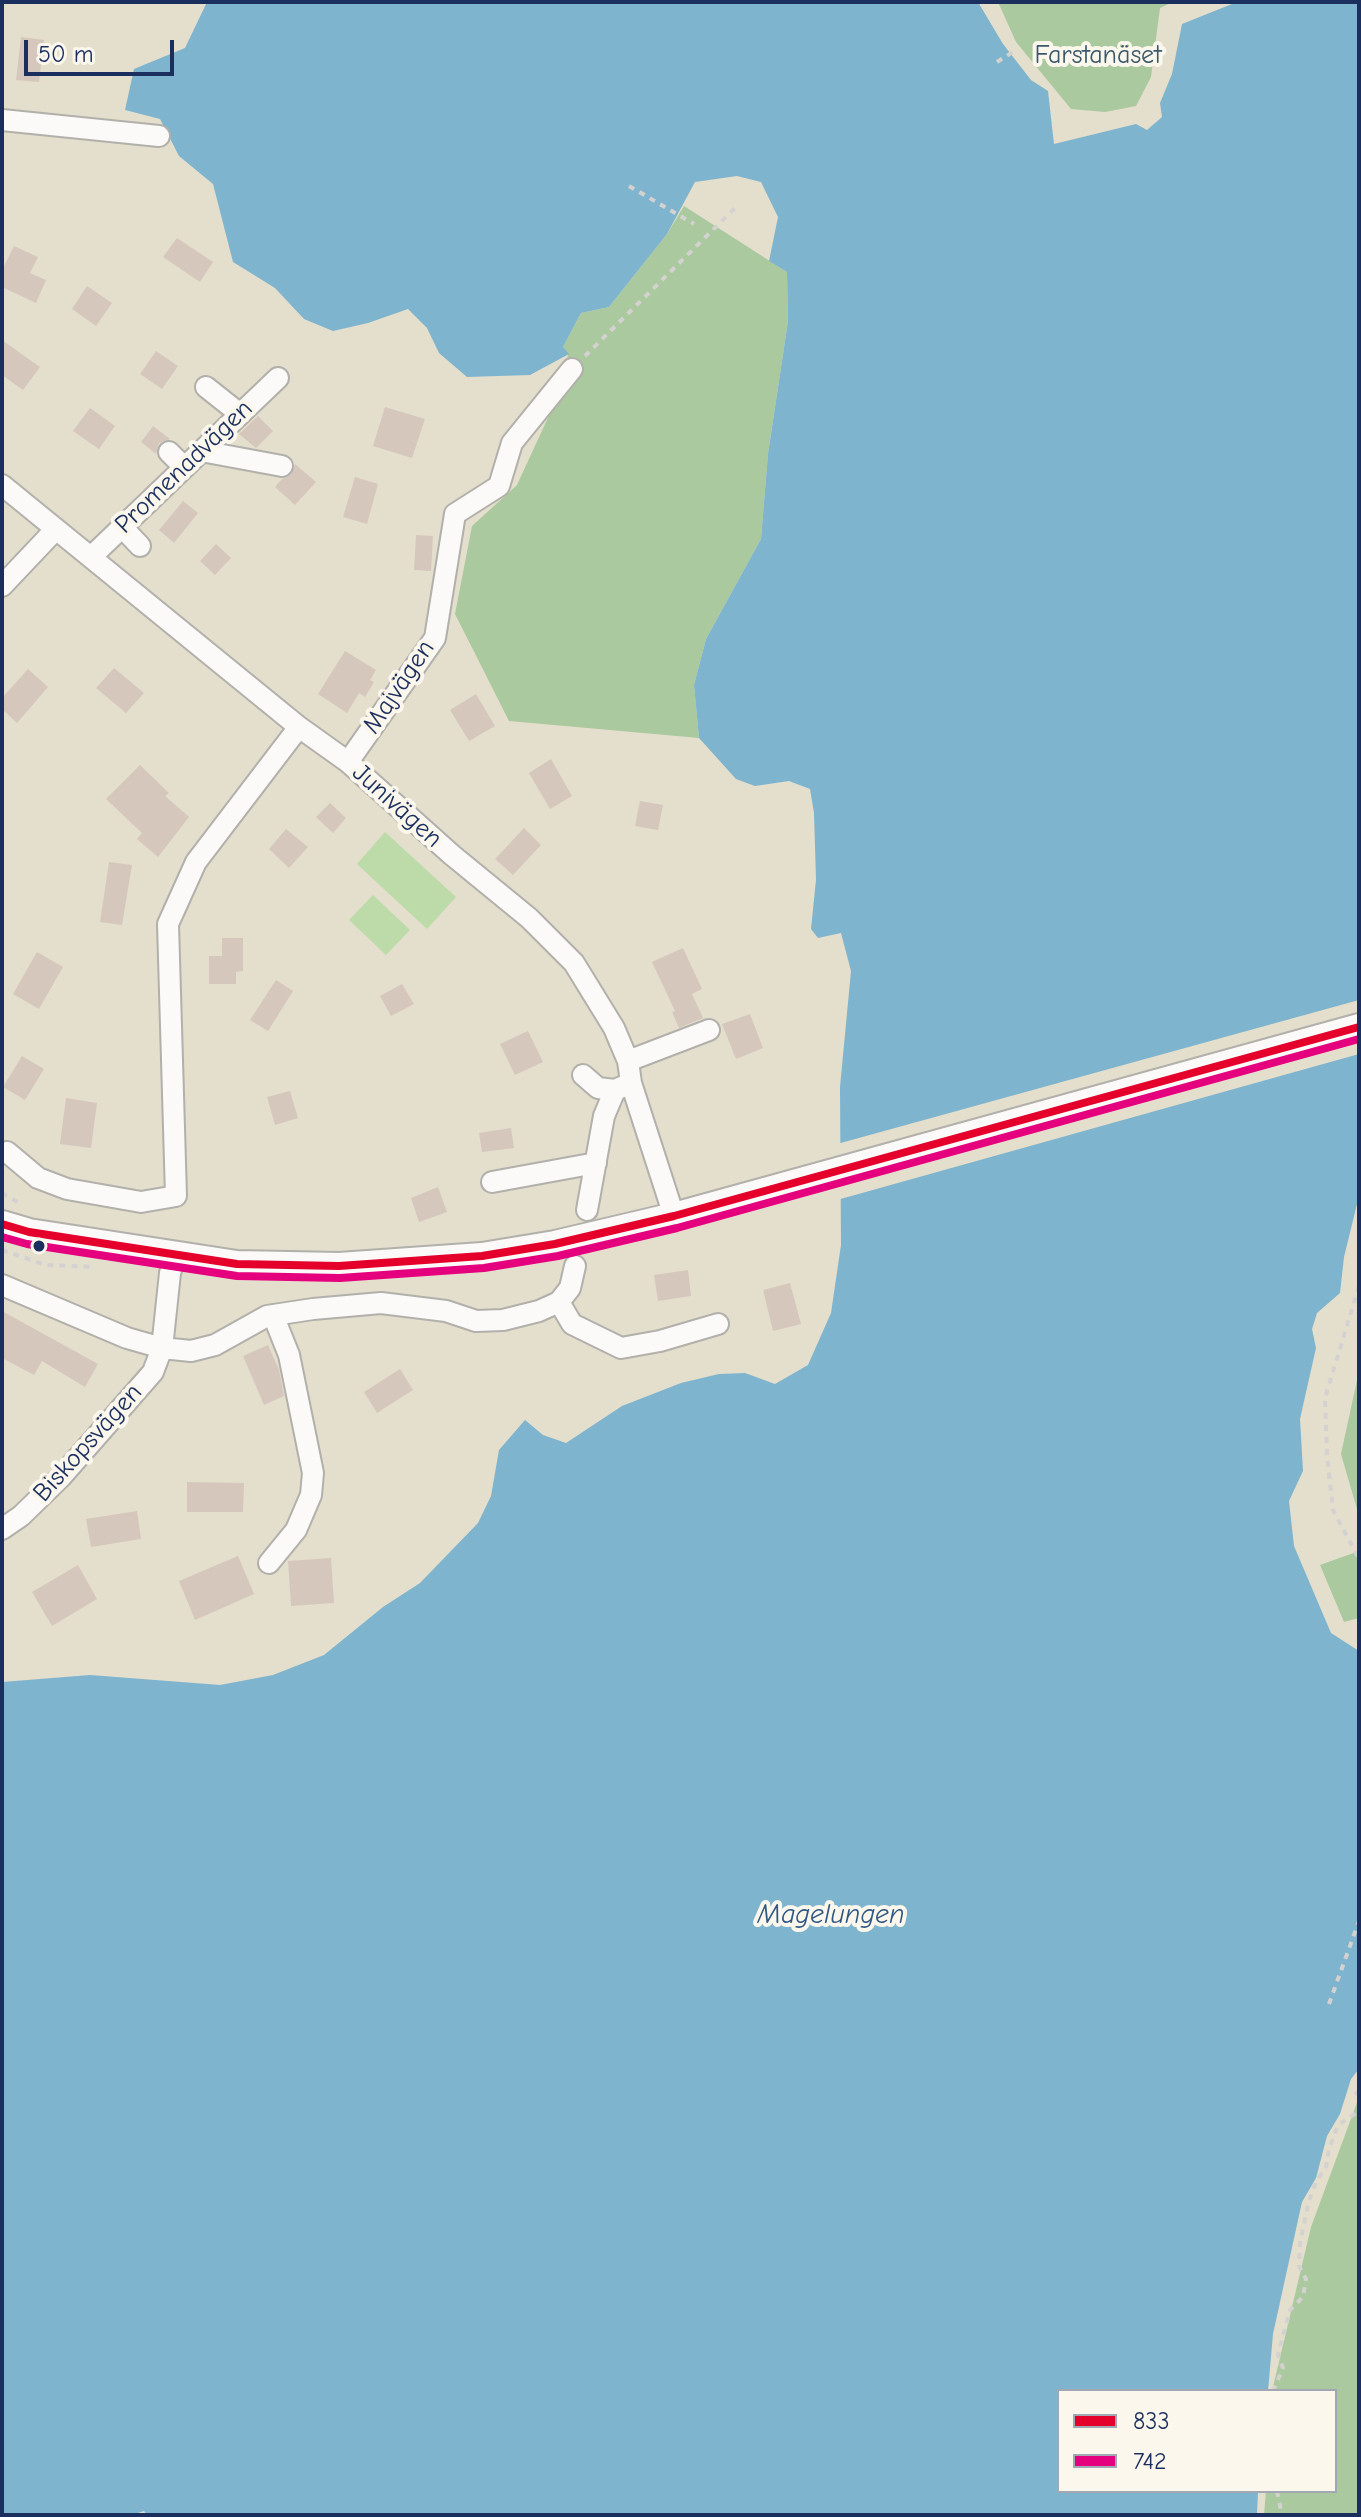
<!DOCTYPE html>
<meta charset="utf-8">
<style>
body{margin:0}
#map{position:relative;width:1361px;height:2517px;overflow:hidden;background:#e4decd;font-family:"Comic Neue",sans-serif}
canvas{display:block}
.frame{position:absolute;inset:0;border:4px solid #1b2f5e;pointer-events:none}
.legend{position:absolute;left:1057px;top:2389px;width:280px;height:104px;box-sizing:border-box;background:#fbf7ec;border:2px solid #a1a7b3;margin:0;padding:10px 14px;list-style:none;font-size:24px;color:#1b2f5e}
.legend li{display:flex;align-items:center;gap:16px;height:40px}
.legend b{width:40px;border:2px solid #a1a7b3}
.scale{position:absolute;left:24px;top:40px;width:150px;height:36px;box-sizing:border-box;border:4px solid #1b2f5e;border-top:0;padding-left:10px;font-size:24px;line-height:28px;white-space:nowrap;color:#1b2f5e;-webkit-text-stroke:6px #fbf7ec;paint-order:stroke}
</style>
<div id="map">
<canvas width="1361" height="2517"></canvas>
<div class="frame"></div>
<ul class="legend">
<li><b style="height:10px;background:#e4002b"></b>833</li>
<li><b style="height:10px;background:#e5007d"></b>742</li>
</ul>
<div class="scale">50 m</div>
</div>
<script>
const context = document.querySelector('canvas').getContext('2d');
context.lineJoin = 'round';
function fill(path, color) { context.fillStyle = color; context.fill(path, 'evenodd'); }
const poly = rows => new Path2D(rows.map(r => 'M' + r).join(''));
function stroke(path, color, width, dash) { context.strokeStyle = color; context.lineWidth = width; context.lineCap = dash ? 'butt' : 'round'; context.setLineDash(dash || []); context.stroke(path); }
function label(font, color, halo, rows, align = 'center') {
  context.font = font + ' "Comic Neue",sans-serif'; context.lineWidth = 8; context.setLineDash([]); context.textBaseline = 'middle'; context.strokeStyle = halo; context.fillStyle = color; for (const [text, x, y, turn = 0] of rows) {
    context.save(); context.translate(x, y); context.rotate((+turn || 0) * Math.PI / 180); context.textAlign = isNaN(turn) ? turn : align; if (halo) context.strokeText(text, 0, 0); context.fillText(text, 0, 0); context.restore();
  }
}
fill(poly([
 [385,832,456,897,427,929,357,864],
 [373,895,410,930,386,955,349,920]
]), '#bcdba9');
fill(poly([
 [998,2,1173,2,1160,8,1151,77,1136,106,1105,112,1071,109,1016,42],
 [684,206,787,272,788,321,768,454,761,539,706,639,694,685,699,738,509,721,455,614,472,526,517,485,563,385,568,354,563,347,581,313,609,307,667,234],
 [1359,1371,1359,1516,1341,1454],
 [1359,1551,1359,1618,1344,1622,1320,1565],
 [1359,2097,1359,2515,1264,2515,1266,2491,1335,2491,1335,2391,1272,2391,1273,2387,1311,2227]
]), '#abc99e');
fill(poly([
 [207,2,978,2,1003,44,1031,80,1048,91,1054,144,1136,124,1147,130,1162,117,1160,103,1172,74,1182,24,1237,2,1359,2,1359,1196,1344,1257,1340,1293,1317,1313,1312,1329,1316,1348,1300,1419,1303,1471,1289,1501,1294,1546,1331,1633,1359,1651,1359,2069,1351,2079,1340,2114,1327,2136,1316,2178,1302,2202,1273,2334,1268,2391,1059,2391,1059,2491,1258,2491,1257,2515,147,2515,144,2511,132,2515,2,2514,2,1682,90,1675,220,1685,273,1675,324,1655,383,1607,420,1583,478,1523,491,1496,499,1450,525,1420,543,1435,566,1443,622,1406,681,1383,719,1374,745,1373,775,1384,808,1365,831,1313,841,1245,840,1087,851,971,841,933,818,938,811,929,816,880,814,813,810,789,789,781,755,786,736,779,699,738,694,685,706,639,761,539,768,454,788,321,787,272,769,261,778,217,761,182,737,176,695,182,667,234,609,307,581,313,563,347,569,354,530,375,467,377,439,353,427,328,408,309,368,323,333,331,304,319,275,288,233,262,213,184,179,156,160,119,125,110,134,69,185,48]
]), '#7eb4cd');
fill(poly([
 [1359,1000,1359,1054,837,1200,837,1144]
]), '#e4decd');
fill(poly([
 [21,37,44,40,39,82,16,80],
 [177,238,213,262,200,282,163,257],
 [14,246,38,257,30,273,46,280,36,303,2,287,2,270],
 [87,286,112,303,96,326,72,309],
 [2,340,40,367,23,390,2,375],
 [156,351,178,366,162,389,140,374],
 [385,407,425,419,412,458,373,446],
 [90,408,115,426,99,449,73,431],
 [258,416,273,431,256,448,239,434],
 [153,426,170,439,159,443,156,454,141,442],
 [295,464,316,482,295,505,275,487,282,479,291,475],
 [355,477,378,484,367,524,343,517],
 [183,501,198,513,174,543,159,530],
 [416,535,433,536,431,571,414,570],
 [216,544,231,558,215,575,200,561],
 [345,651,376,670,370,680,374,682,365,697,359,693,347,713,318,694],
 [114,668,144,693,126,713,96,688],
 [28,669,48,687,17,723,2,709,2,698],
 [476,694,495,726,469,741,450,710],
 [551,759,572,796,550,809,529,773],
 [140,765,169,793,165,796,189,817,158,857,137,839,142,833,106,799],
 [640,801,663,805,658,830,635,826],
 [330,803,346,818,333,833,316,817],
 [524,828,541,845,513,875,495,859],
 [286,829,308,847,289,868,269,849],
 [109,862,132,865,122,925,100,922],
 [222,938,243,938,243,971,236,972,236,984,209,984,209,956,222,956],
 [683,948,702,989,692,994,703,1018,679,1028,672,1012,675,1011,652,962],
 [37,952,63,967,39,1009,13,994],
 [276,980,293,991,268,1031,250,1020],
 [402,984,414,1004,391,1016,380,996],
 [750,1014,763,1048,736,1059,722,1024],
 [528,1031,543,1062,515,1075,500,1044],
 [22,1056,44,1069,25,1100,3,1087],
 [290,1091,298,1118,275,1125,267,1097],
 [66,1098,97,1103,91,1148,60,1144],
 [511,1128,514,1148,482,1152,479,1133],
 [438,1187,447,1212,419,1222,411,1198],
 [688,1270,691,1296,658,1301,654,1275],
 [790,1283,801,1324,773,1331,763,1290],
 [2,1311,98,1364,85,1387,42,1361,34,1375,2,1358],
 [268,1345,279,1370,284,1396,264,1405,243,1356],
 [400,1369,413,1390,377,1413,364,1392],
 [187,1482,244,1483,243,1512,187,1512],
 [137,1511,141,1539,91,1547,86,1519],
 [238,1556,254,1594,195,1620,179,1581],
 [331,1558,334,1603,291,1606,288,1561],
 [78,1565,97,1599,52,1626,32,1592]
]), '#d6c7bd');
const minor = poly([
 [2,120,159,136],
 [206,387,240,414],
 [201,451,282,466],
 [169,452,184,467],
 [2,485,299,727,348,762,452,855,529,918,574,963,614,1028,628,1061,631,1083,674,1216],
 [121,526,140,546],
 [92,556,278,378],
 [2,586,56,529],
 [348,762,435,638,455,514,499,486,512,443,572,369],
 [628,1061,709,1030],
 [583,1075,598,1088,615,1090],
 [7,1152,38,1178,67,1189,141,1202,176,1196,168,924,196,862,299,727],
 [492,1182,596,1163],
 [587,1210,604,1116,615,1090,631,1083],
 [2,1285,127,1338,162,1348,191,1351,215,1345,267,1316,313,1309,381,1303,446,1311,476,1321,503,1320,539,1311,559,1302,570,1288,575,1266],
 [559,1302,572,1324,621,1348,660,1341,718,1324],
 [2,1529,21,1516,61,1477,153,1372,162,1348,170,1273,176,1256],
 [269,1563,296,1530,311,1495,313,1473,289,1355,273,1315]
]);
const major = poly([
 [2,1224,29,1232,237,1264,339,1266,482,1256,555,1244,674,1216,1359,1027]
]);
stroke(minor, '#b1b0aa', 24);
stroke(major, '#b1b0aa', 30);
stroke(poly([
 [997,62,1016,50],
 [629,186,694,224],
 [585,356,735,208],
 [2,1193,21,1204],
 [2,1250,46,1265,93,1267],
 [1359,1286,1325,1398,1327,1455,1333,1510,1359,1559],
 [1329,2004,1359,1921],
 [1359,2091,1356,2093,1359,2098],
 [1273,2391,1283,2368,1278,2355,1290,2310,1303,2297,1306,2279,1299,2266,1300,2243,1309,2201,1316,2182,1326,2167,1329,2149,1338,2125,1359,2111],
 [1277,2491,1282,2515]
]), '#d3d2d0', 4, [6, 6]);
stroke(minor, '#fbfaf8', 20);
stroke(major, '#fbfaf8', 26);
stroke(poly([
 [2,1224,29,1232,237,1264,339,1266,482,1256,555,1244,674,1216,1359,1027]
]), '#e4002b', 8);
stroke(poly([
 [2,1237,27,1244,237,1276,340,1278,484,1268,558,1256,677,1228,1359,1039]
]), '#e5007d', 8);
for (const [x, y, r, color] of [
 [39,1246,7,"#1b2f5e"]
]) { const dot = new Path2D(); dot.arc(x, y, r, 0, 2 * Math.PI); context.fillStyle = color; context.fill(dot); stroke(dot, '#fbf7ec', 3); }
label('26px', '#3b596a', '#fbf7ec', [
 ["Farstanäset",1098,56]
]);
label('26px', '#1b2f5e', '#fbf7ec', [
 ["Promenadvägen",184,467,-44],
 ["Majvägen",399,687,-56],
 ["Junivägen",397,806,42],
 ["Biskopsvägen",88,1443,-48]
]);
label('italic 28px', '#2f5785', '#fbf7ec', [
 ["Magelungen",831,1915]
]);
</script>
